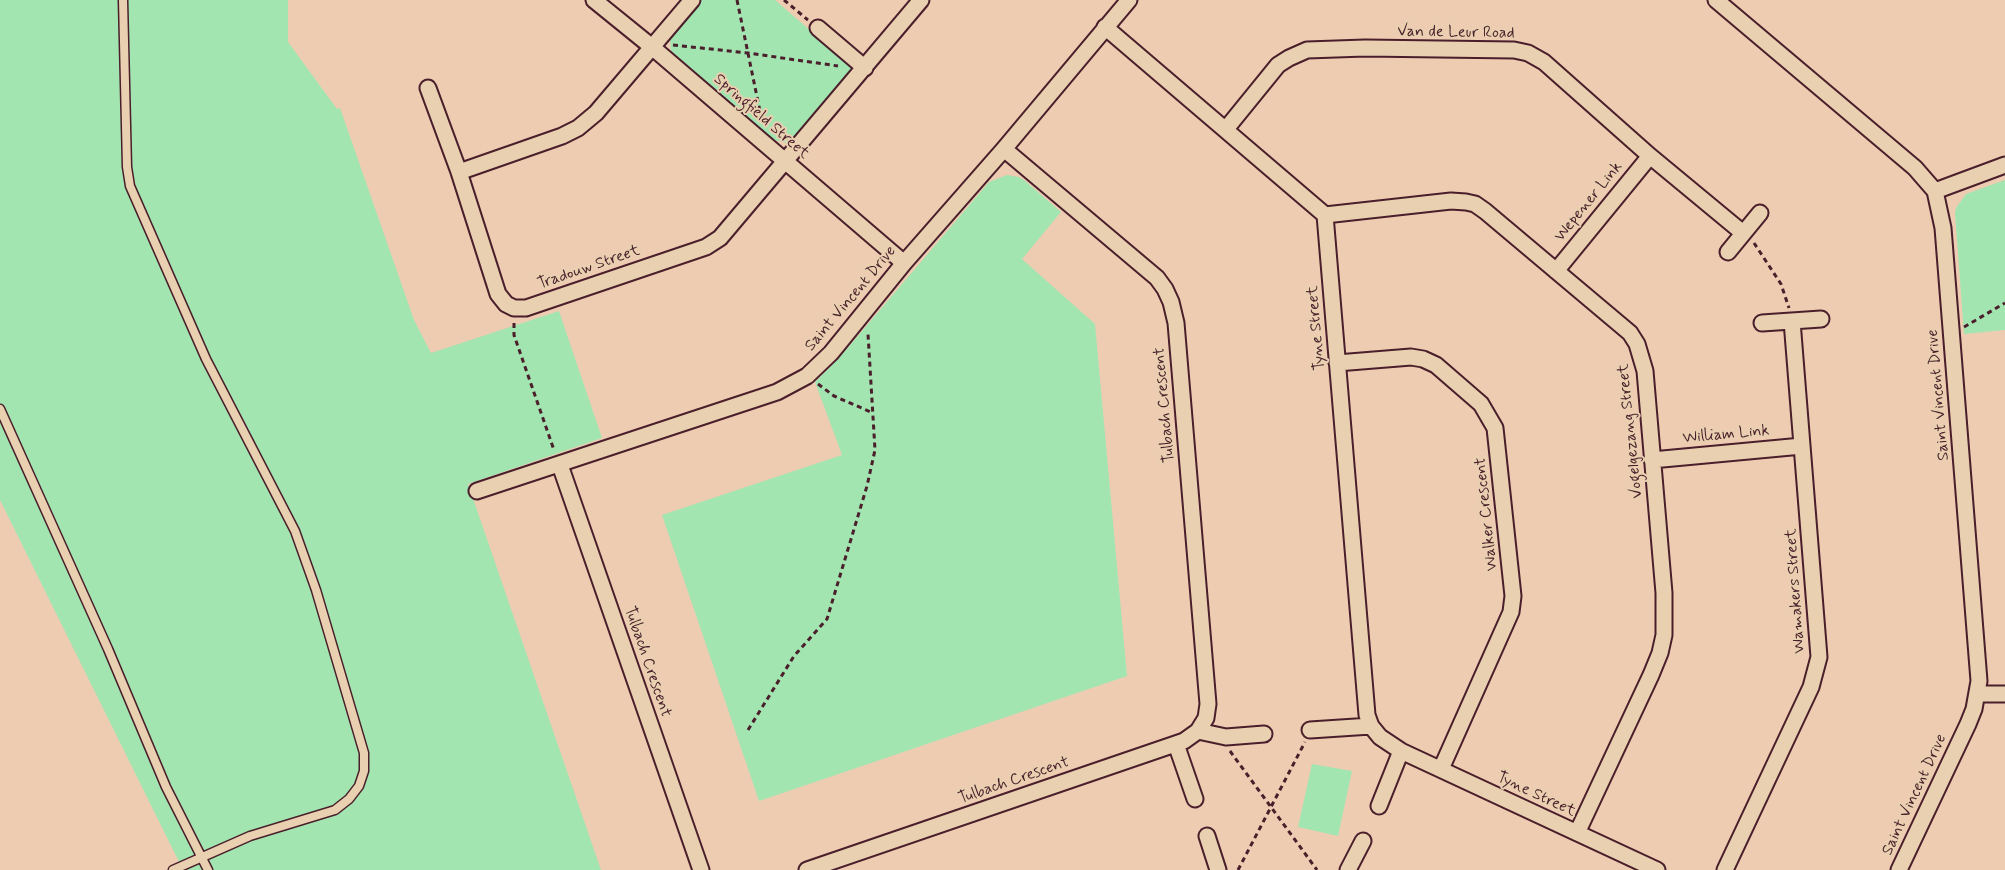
<!DOCTYPE html>
<style>
body{margin:0}
canvas{display:block;background:#eeccb2}
</style>
<canvas width="2005" height="870"></canvas>
<script>
const context = document.querySelector('canvas').getContext('2d');
context.lineJoin = 'round';
function fill(path, color) { context.fillStyle = color; context.fill(path, 'evenodd'); }
const poly = rows => new Path2D(rows.map(r => 'M' + r).join(''));
function stroke(path, color, width, dash) { context.strokeStyle = color; context.lineWidth = width; context.lineCap = dash ? 'butt' : 'round'; context.setLineDash(dash || []); context.stroke(path); }
function label(font, color, halo, rows, align = 'center') {
  context.font = font + ' Mynerve,sans-serif'; context.lineWidth = 4; context.setLineDash([]); context.textBaseline = 'middle'; context.strokeStyle = halo; context.fillStyle = color; for (const [text, x, y, turn = 0] of rows) {
    context.save(); context.translate(x, y); context.rotate((+turn || 0) * Math.PI / 180); context.textAlign = isNaN(turn) ? turn : align; if (halo) context.strokeText(text, 0, 0); context.fillText(text, 0, 0); context.restore();
  }
}
fill(poly([
 [0,0,288,0,288,42,337,109,340,108,414,320,431,353,559,311,602,438,468,484,601,870,183,870,0,500],
 [701,0,775,0,855,69,794,139,786,143,774,140,671,51,670,38,673,32],
 [1007,175,1019,177,1024,180,1061,212,1022,259,1095,324,1127,676,759,801,662,515,842,455,815,382,839,358,989,182],
 [2005,180,2005,330,1964,334,1955,213,1956,208,1966,194],
 [1312,764,1352,771,1338,836,1298,827]
]), '#a2e5b0');
const lane = poly([
 [123,0,127,167,130,186,206,359,295,531,316,590,364,753,364,771,359,786,349,799,335,810,250,836,173,870],
 [0,409,108,649,166,787,208,870]
]);
const street = poly([
 [594,0,652,47,904,263],
 [1716,0,1915,168,1935,191,1943,228,1979,681,1974,709,1968,724,1899,870],
 [1105,27,1325,215,1367,715,1371,726,1380,737,1401,751,1657,870],
 [818,28,865,68],
 [428,88,459,172,498,294,506,304,514,308,526,308,706,247,720,238,921,0],
 [1226,129,1278,65,1289,58,1307,50,1365,48,1514,50,1528,53,1544,62,1650,156,1743,233],
 [459,172,562,136,578,128,596,113,692,0],
 [1935,191,2005,165],
 [1325,215,1451,201,1466,202,1475,204,1485,211,1630,333,1637,344,1645,371,1664,593,1664,635,1660,653,1651,675,1577,833],
 [1728,252,1760,213],
 [1556,271,1650,156],
 [1762,323,1821,319],
 [1337,363,1411,357,1423,359,1436,365,1481,404,1495,428,1513,596,1511,612,1441,769],
 [1652,460,1802,446],
 [560,465,701,870],
 [477,491,777,392,807,376,831,353,904,263,1004,149,1129,0],
 [1977,694,2005,694],
 [1310,730,1371,726],
 [1198,731,1226,737,1264,734],
 [1176,744,1195,799],
 [1379,806,1401,751],
 [1207,836,1218,870],
 [807,870,1184,741,1198,731,1206,718,1208,704,1176,323,1171,302,1165,289,1157,278,1004,149],
 [1348,870,1363,841],
 [1725,870,1811,687,1819,657,1792,321]
]);
stroke(lane, '#4a1f2b', 11);
stroke(street, '#4a1f2b', 19);
stroke(poly([
 [737,0,762,121],
 [784,0,808,20],
 [673,45,748,53,838,66],
 [1754,243,1781,284,1789,308],
 [514,323,514,335,554,450],
 [1964,327,2005,303],
 [818,384,834,396,873,413],
 [748,730,794,656,827,619,867,486,875,450,868,334],
 [1230,751,1317,870],
 [1238,870,1305,742]
]), '#4a1f2b', 3, [5, 4]);
stroke(lane, '#e8d0b0', 8);
stroke(street, '#e8d0b0', 15);
label('16px', '#4a1f2b', '#e8d0b0', [
 ["Van de Leur Road",1456,33,1],
 ["Springfield Street",761,117,41],
 ["Wepener Link",1589,202,-51],
 ["Tradouw Street",589,268,-19],
 ["Saint Vincent Drive",851,299,-50],
 ["Tyne Street",1317,328,-95],
 ["Saint Vincent Drive",1939,395,-95],
 ["Tulbach Crescent",1165,405,-95],
 ["Vogelgezang Street",1631,431,-96],
 ["William Link",1726,435,-5],
 ["Walker Crescent",1487,514,-96],
 ["Wamakers Street",1796,591,-94],
 ["Tulbach Crescent",647,662,71],
 ["Tulbach Crescent",1014,781,-19],
 ["Tyne Street",1536,795,25],
 ["Saint Vincent Drive",1915,795,-65]
]);
</script>
